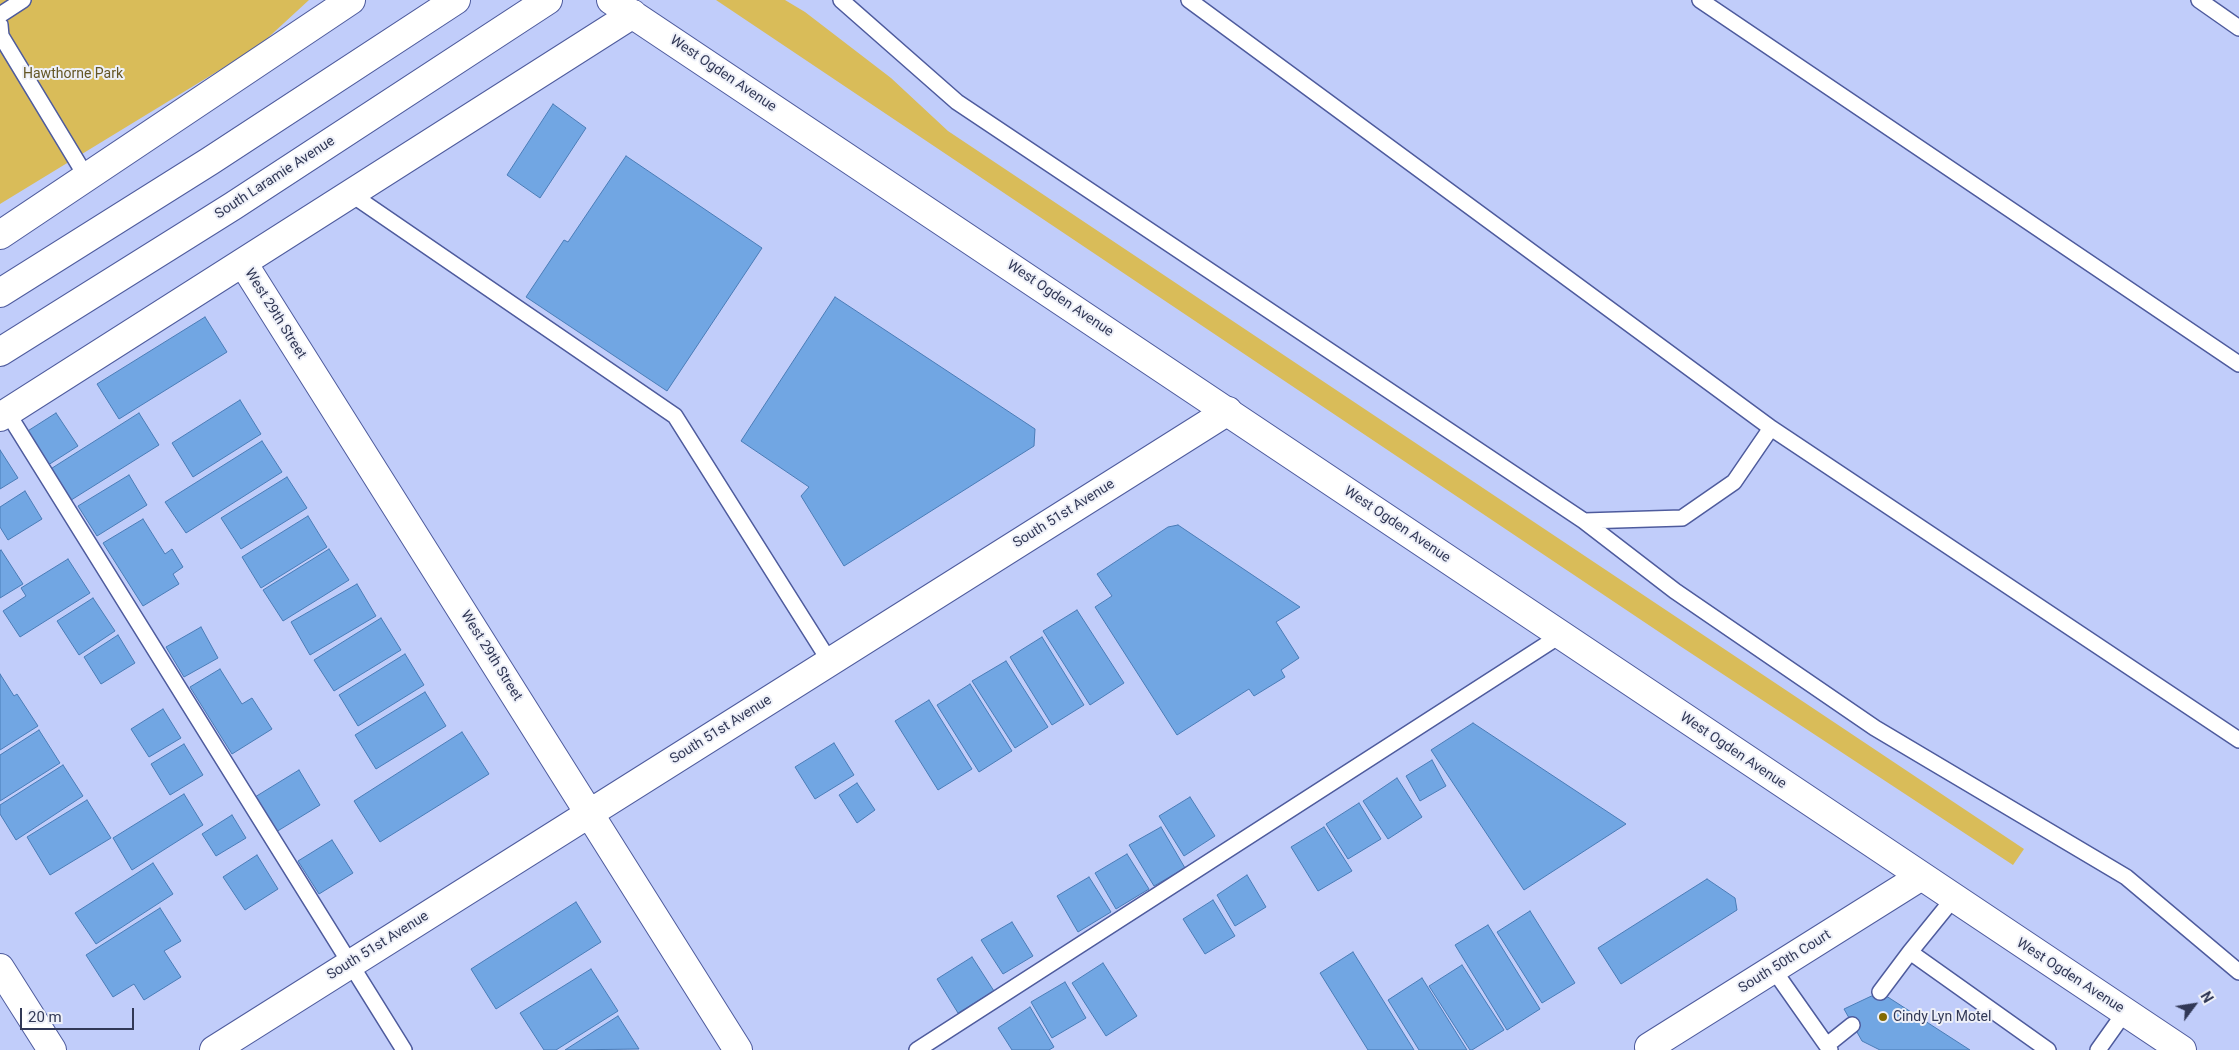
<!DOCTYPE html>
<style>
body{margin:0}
#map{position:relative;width:2239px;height:1050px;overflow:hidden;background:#c1cdfa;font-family:Roboto,sans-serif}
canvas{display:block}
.north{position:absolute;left:2169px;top:980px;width:50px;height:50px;-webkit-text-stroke:4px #eef0f8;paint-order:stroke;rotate:59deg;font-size:14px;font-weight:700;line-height:20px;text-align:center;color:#313856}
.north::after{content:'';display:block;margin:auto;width:18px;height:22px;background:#313856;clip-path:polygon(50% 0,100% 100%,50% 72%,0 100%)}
.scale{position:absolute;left:20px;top:1008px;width:114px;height:22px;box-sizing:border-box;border:2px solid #313856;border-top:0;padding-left:6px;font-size:15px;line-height:18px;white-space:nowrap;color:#313856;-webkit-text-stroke:4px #eef0f8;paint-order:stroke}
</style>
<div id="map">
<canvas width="2239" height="1050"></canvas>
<div class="north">N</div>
<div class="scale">20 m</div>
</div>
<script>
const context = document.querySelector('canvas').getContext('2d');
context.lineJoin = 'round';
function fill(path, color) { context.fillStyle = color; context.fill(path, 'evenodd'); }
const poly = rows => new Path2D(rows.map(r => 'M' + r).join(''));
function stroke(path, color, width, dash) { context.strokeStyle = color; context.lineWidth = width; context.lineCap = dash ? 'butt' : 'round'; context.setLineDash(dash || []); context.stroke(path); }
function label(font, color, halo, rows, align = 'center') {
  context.font = font + ' Roboto,sans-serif'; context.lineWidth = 4; context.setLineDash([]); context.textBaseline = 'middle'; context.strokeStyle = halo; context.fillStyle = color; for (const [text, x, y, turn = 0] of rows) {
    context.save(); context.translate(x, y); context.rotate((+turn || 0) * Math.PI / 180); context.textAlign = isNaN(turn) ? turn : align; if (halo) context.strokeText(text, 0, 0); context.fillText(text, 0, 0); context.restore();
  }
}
fill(poly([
 [0,0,309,0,259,46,0,204],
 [716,0,785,0,805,12,891,78,948,131,2024,849,2013,865,1680,646]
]), '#d9bc59');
const building = poly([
 [553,104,586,128,540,198,507,175,553,104],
 [626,156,762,248,667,391,526,297,564,240,568,242,626,156],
 [835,297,1035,429,1034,446,844,566,801,496,809,487,741,441,835,297],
 [205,317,227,352,119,419,97,384,205,317],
 [240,400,261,434,193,477,172,443,240,400],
 [56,413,78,446,45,467,23,434,56,413],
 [139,413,159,445,68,502,49,470,139,413],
 [262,441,282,472,186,533,165,502,262,441],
 [0,450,18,478,0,489,0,450],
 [129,475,147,505,97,536,78,506,129,475],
 [287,477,307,508,241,549,221,518,287,477],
 [25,491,42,519,8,540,0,527,0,507,25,491],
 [308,516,327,547,261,588,242,557,308,516],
 [143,519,165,554,172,549,183,567,173,574,179,584,143,606,103,543,143,519],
 [1178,525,1300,607,1276,622,1299,658,1281,670,1285,677,1254,696,1249,689,1177,735,1095,607,1112,596,1097,574,1168,527,1178,525],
 [329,549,349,580,283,621,263,590,329,549],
 [1,550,23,584,0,598,0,551,1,550],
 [68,559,90,593,20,637,3,611,26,596,21,588,68,559],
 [357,584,376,616,310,655,291,622,357,584],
 [93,598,115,631,79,655,57,621,93,598],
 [1077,610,1124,683,1090,705,1043,631,1077,610],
 [381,618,401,650,334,691,314,660,381,618],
 [201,627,218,658,184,677,166,647,201,627],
 [118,635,135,663,101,684,84,657,118,635],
 [1042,637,1084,705,1052,725,1010,657,1042,637],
 [405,654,424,685,358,726,339,695,405,654],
 [1006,661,1048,727,1015,748,972,681,1006,661],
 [220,669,242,704,252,698,272,729,232,754,190,687,220,669],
 [0,674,14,696,17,694,38,726,0,750,0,674],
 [970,684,1012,751,979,772,937,705,970,684],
 [425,692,446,726,376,769,355,735,425,692],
 [929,700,972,769,938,790,895,721,929,700],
 [163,709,181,738,149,757,131,729,163,709],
 [1473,723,1626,824,1524,890,1431,750,1473,723],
 [39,730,60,763,0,801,0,755,39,730],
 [462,732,489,774,380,842,354,801,462,732],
 [834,743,854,775,815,799,795,767,834,743],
 [184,744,203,775,170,795,151,764,184,744],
 [1432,760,1446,786,1420,801,1406,776,1432,760],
 [63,765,83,796,16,840,0,814,0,805,63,765],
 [299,770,320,805,276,832,255,797,299,770],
 [1397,778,1422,817,1388,839,1363,801,1397,778],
 [857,783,875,810,857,823,839,795,857,783],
 [184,794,203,825,132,870,113,838,184,794],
 [1190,797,1215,836,1184,856,1159,816,1190,797],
 [87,800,111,838,50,875,27,837,87,800],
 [1359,803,1381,839,1348,859,1326,824,1359,803],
 [232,815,246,838,216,856,202,834,232,815],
 [1161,827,1185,868,1154,886,1129,845,1161,827],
 [1324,827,1352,871,1318,891,1291,847,1324,827],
 [332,840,353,873,319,894,298,861,332,840],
 [1127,854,1149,889,1116,909,1095,873,1127,854],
 [257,855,278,889,245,910,223,877,257,855],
 [153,863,173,894,96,944,75,913,153,863],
 [1247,875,1266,907,1235,926,1217,895,1247,875],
 [1089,877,1111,912,1078,932,1057,896,1089,877],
 [1707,879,1735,898,1737,910,1621,984,1598,948,1707,879],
 [1213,900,1235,936,1205,954,1183,919,1213,900],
 [576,902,601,942,496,1009,471,969,576,902],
 [160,908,181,941,164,951,181,977,144,1000,134,984,113,997,86,955,160,908],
 [1530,911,1575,983,1542,1003,1497,932,1530,911],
 [1012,922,1033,956,1003,974,981,940,1012,922],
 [1488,925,1540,1009,1507,1030,1455,945,1488,925],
 [1353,952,1414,1050,1368,1050,1320,973,1353,952],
 [972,957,994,991,958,1013,937,979,972,957],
 [1103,963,1137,1016,1106,1036,1072,983,1103,963],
 [1462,965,1504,1030,1472,1050,1470,1050,1429,986,1462,965],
 [591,969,618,1011,556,1050,544,1050,520,1013,591,969],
 [1422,978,1467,1050,1419,1050,1388,1000,1422,978],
 [1065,982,1086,1018,1052,1038,1031,1002,1065,982],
 [1880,992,1970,1050,1880,1050,1862,1041,1844,1009,1880,992],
 [1030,1007,1054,1047,1049,1050,1012,1050,998,1028,1030,1007],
 [618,1016,639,1049,565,1050,618,1016]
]);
fill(building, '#71a6e3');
stroke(building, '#4a7cb7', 1);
const service = poly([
 [841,0,957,102,1584,521,1682,518,1734,482,1771,428],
 [1189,0,1771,428,2239,740],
 [1700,0,2239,364],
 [2199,0,2239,28],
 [0,15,23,0],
 [0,25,1,36,87,178],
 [351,194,675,416,830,662],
 [7,412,404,1050],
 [1584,521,1675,591,1875,728,2126,877,2239,972],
 [1953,899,1910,952,2048,1050],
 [1773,969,1830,1050],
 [1880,992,1910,952],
 [1827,1045,1852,1025],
 [917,1050,1561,635],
 [2098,1050,2125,1012]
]);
const minor = poly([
 [243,263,738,1050],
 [0,968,52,1050],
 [1649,1047,1920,877],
 [214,1050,1228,411]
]);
const secondary = poly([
 [611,0,2182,1050],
 [0,235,351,0],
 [0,293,210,161,456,0],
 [0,352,233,206,548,0],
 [0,417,633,14]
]);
stroke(service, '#4e5b9d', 18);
stroke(minor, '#4e5b9d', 30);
stroke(secondary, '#4e5b9d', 30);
stroke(service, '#fff', 15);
stroke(minor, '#fff', 28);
stroke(secondary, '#fff', 28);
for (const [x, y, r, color] of [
 [1883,1017,5,"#826a03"]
]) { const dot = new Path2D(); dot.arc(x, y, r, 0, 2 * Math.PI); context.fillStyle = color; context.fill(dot); stroke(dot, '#eef0f8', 2); }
label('14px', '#645625', '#eef0f8', [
 ["Hawthorne Park",73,74]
]);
label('14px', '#313856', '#eef0f8', [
 ["West Ogden Avenue",723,74,34],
 ["South Laramie Avenue",275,178,-33],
 ["West Ogden Avenue",1060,299,34],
 ["West 29th Street",275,314,58],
 ["South 51st Avenue",1064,514,-32],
 ["West Ogden Avenue",1397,525,34],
 ["West 29th Street",491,656,58],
 ["South 51st Avenue",721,730,-32],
 ["West Ogden Avenue",1733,751,34],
 ["South 51st Avenue",378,946,-32],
 ["South 50th Court",1785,962,-32],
 ["West Ogden Avenue",2070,976,33]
]);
label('14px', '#313856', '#eef0f8', [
 ["Cindy Lyn Motel",1893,1017]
], 'left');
</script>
